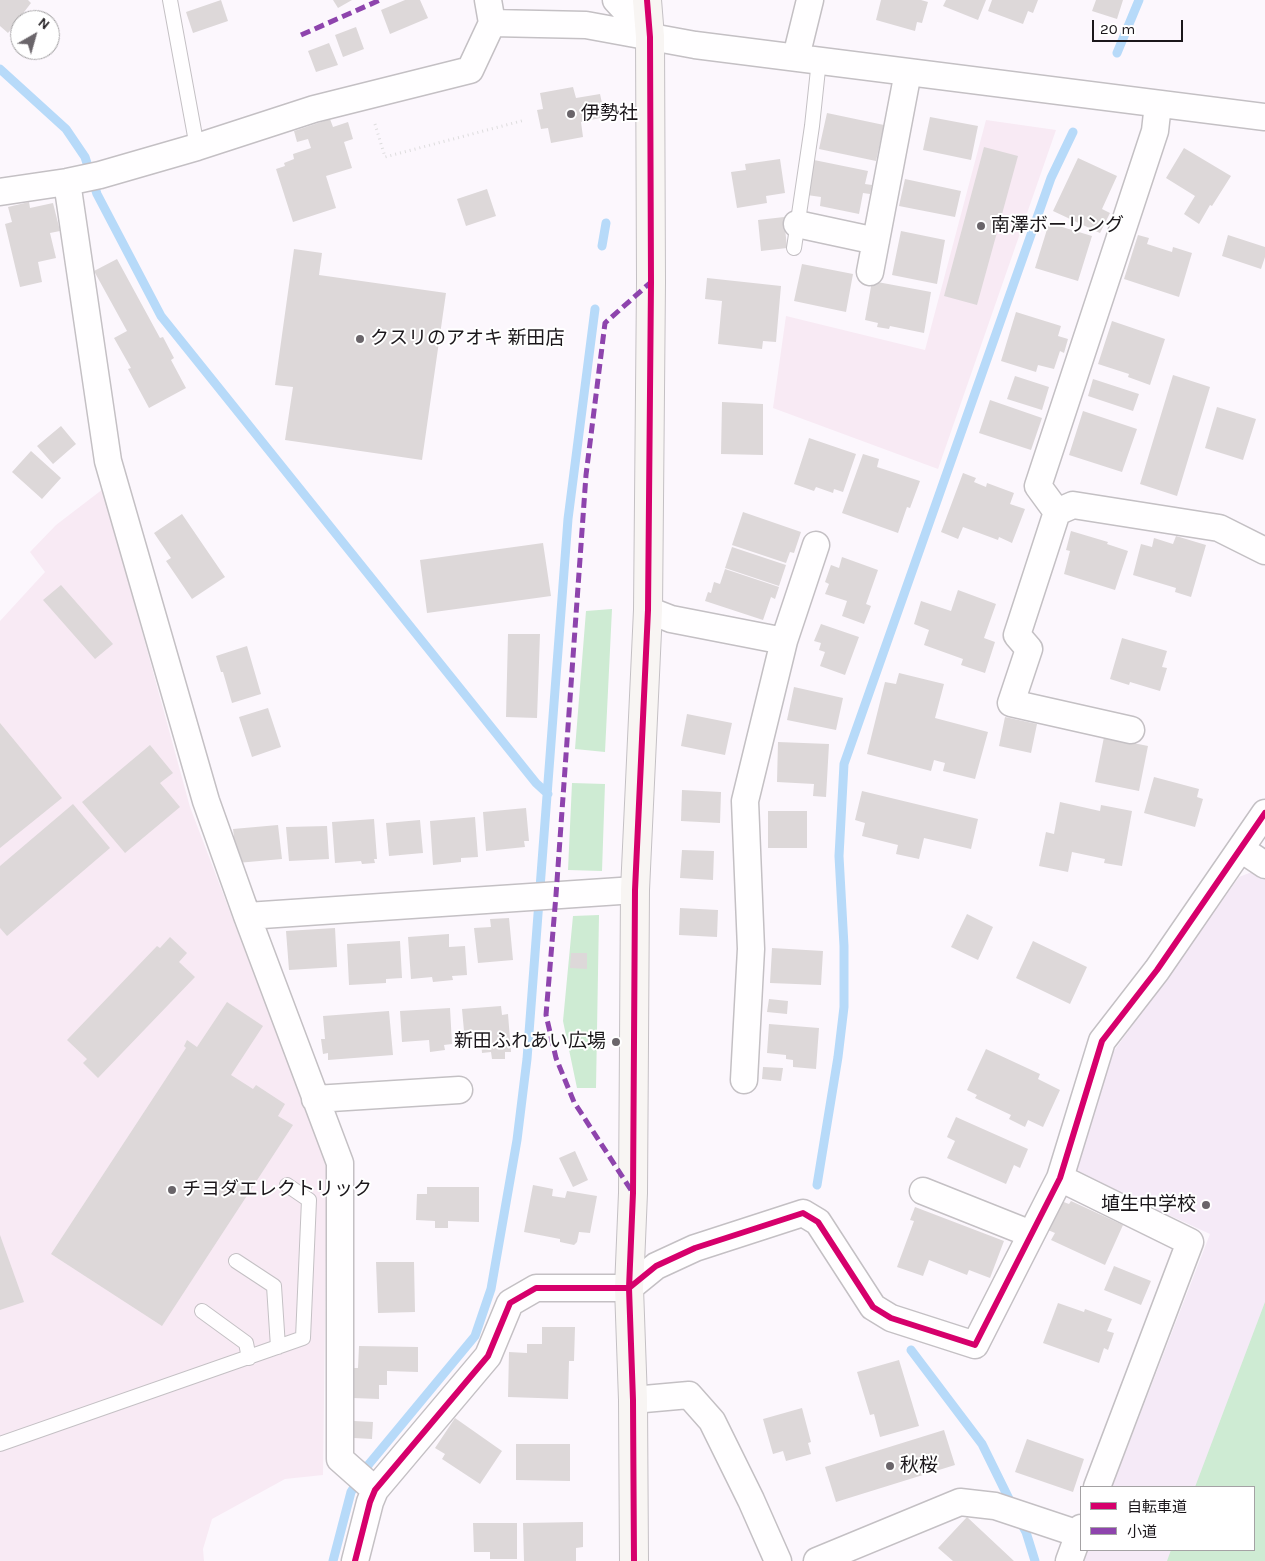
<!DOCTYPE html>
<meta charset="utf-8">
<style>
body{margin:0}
#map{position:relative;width:1265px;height:1561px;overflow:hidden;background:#fcf7fd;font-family:Karla,"Noto Sans JP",sans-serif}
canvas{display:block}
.legend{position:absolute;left:1080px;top:1486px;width:175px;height:65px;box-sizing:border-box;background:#fff;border:1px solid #a4a2a4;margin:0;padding:6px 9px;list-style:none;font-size:15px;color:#1b171b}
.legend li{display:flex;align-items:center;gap:10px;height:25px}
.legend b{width:25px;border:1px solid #a4a2a4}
.north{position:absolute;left:10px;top:10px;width:50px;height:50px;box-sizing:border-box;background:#fff;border:1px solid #a4a2a4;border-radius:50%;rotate:38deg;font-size:14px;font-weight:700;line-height:20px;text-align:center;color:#1b171b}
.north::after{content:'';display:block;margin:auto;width:18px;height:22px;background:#6a656a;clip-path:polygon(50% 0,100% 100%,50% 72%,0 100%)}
.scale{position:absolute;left:1092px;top:20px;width:91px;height:22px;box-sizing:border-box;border:2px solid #1b171b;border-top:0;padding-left:6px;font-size:15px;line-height:18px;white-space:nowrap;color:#1b171b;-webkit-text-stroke:4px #fff;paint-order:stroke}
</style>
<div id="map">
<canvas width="1265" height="1561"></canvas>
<ul class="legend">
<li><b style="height:6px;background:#d6006c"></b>自転車道</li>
<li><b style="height:6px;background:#8e44ad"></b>小道</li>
</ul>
<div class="north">N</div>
<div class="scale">20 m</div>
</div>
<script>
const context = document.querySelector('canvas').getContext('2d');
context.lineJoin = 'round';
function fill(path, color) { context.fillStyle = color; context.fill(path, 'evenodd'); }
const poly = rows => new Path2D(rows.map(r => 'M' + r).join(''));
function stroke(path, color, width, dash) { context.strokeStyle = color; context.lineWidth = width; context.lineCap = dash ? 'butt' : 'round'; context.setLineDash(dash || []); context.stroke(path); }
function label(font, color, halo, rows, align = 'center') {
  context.font = font + ' Karla,"Noto Sans JP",sans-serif'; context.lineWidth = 4; context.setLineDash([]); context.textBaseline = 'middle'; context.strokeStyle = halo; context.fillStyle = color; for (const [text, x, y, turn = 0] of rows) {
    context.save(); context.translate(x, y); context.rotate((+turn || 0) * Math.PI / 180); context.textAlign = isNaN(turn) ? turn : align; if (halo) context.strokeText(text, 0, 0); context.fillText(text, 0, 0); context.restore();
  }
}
fill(poly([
 [1252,872,1265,880,1265,1561,1084,1561,1088,1550,1254,1550,1254,1487,1112,1487,1210,1234,1082,1175,1074,1166,1111,1055,1239,877]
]), '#f5eaf7');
fill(poly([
 [986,120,1056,130,938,469,773,408,786,316,925,350],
 [103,489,190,807,327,1166,323,1475,285,1479,212,1519,203,1549,204,1561,0,1561,0,621,45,572,30,552,56,525]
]), '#f8eaf4');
fill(poly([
 [612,609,605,752,575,749,586,611],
 [572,783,605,784,602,871,568,870],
 [599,915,596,1088,577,1088,563,1021,573,916],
 [1265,1302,1265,1561,1167,1561,1171,1550,1254,1550,1254,1487,1195,1487]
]), '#ceebd3');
stroke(poly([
 [1117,53,1139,0],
 [0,69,66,129,85,157,97,194,161,316,536,783,548,794],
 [602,246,606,223],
 [817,1185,838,1057,844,1007,844,946,839,856,844,764,1051,178,1073,132],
 [911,1350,982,1444,1012,1505],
 [1019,1519,1026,1532,1035,1561],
 [333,1561,351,1492,369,1464,475,1336,491,1289,517,1140,527,1059,568,519,595,309]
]), '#b7daf9', 9);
fill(poly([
 [0,0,28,0,31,3,8,33,0,26],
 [221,0,228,21,193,33,186,12],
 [333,0,352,0,338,8],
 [405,0,420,0,428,18,390,34,381,10],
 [881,0,921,0,928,2,922,23,917,22,915,31,876,20],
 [946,0,986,0,978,20,943,6],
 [992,0,1038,0,1033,13,1028,11,1023,24,988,11],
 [1096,0,1123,0,1117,19,1092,11],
 [356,27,364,49,343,57,335,35],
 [329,43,338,65,316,72,308,51],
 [573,87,576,98,600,94,605,117,581,122,583,137,551,143,548,128,541,129,537,110,543,109,540,93],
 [827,113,884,125,876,161,819,149],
 [930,117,978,126,971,160,923,150],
 [330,119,333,127,348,122,353,139,344,142,352,168,326,176,336,208,293,222,276,169,285,166,284,163,294,159,293,154,311,148,308,139,297,142,294,131],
 [984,147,1018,156,977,305,944,296],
 [1184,148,1231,176,1212,206,1210,205,1199,224,1184,214,1195,196,1166,178],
 [1078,158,1117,176,1102,209,1110,213,1100,233,1053,211],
 [780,159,785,193,766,196,767,203,737,208,731,172,746,170,745,164],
 [814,160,868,171,865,184,872,185,870,194,863,193,859,214,820,206,821,197,807,195],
 [905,179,961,191,955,217,899,206],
 [487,189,496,216,466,226,457,199],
 [29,202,30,208,53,203,60,231,50,233,56,258,38,262,42,282,20,287,5,224,12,222,8,207],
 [784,217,787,248,761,251,758,220],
 [1049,223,1092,236,1078,281,1035,268],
 [901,231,945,240,937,284,892,275],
 [1138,235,1149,238,1147,244,1172,252,1173,247,1192,253,1179,297,1124,279],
 [1228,235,1265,247,1265,257,1261,269,1222,256],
 [294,249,322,253,319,275,446,293,422,460,285,440,293,387,275,385],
 [117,259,160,338,163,337,174,358,171,360,186,388,149,408,128,369,131,368,114,338,127,331,94,271],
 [802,264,853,274,846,312,794,301],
 [707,278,781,286,776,342,763,341,762,349,718,344,722,301,705,299],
 [872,281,931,292,924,333,890,326,889,329,877,327,878,323,865,320],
 [1016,312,1061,326,1058,336,1068,339,1064,353,1060,351,1054,369,1038,365,1036,372,1001,361],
 [1112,321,1165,339,1150,385,1128,377,1129,374,1098,364],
 [1173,375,1210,387,1177,496,1140,484],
 [1015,376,1049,387,1042,410,1007,399],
 [1093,379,1139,394,1133,411,1088,396],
 [990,400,1042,418,1031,450,979,433],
 [722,402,763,404,763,455,721,454],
 [1217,407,1256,419,1243,460,1205,448],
 [1083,411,1137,429,1122,472,1069,455],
 [61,426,76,444,53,464,37,446],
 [809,438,856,454,843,492,834,489,833,493,816,487,814,491,794,484],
 [31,451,61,478,42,499,12,472],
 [863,454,879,459,877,467,920,481,910,508,907,507,898,533,842,513],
 [963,473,976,478,974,482,986,487,987,483,1014,493,1010,504,1025,509,1012,543,999,537,998,540,963,527,958,539,941,532],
 [743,512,801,532,794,553,790,552,786,563,732,545],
 [182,514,225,577,192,599,166,561,171,558,154,533],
 [1071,531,1108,542,1107,544,1128,551,1115,590,1064,574,1070,551,1066,550],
 [1176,536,1206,545,1191,597,1175,592,1176,588,1133,575,1141,544,1152,547,1154,538,1173,544],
 [543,543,551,596,427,613,420,560],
 [732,547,786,565,779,586,725,568],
 [842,557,878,570,866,604,871,606,864,624,842,616,847,601,825,594,829,584,825,582,831,565,839,568],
 [725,569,779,587,775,599,771,597,763,620,705,601,708,592,711,593,714,582,720,584],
 [61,585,113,644,95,659,43,600],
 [958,590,996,604,984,638,995,642,985,673,961,665,963,659,924,645,929,630,914,624,921,601,951,611],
 [821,624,859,637,845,675,820,666,825,652,819,650,821,643,814,641],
 [508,634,540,634,537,718,506,717],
 [1122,638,1167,651,1162,667,1167,668,1160,691,1130,682,1129,685,1110,679],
 [247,646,261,694,232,703,223,672,221,672,216,656],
 [899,673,944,684,935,718,988,732,975,779,943,771,945,763,934,760,931,771,867,754,885,682,896,684],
 [794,687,843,698,836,730,787,720],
 [268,708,281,747,252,757,239,717],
 [687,714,732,723,725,755,681,746],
 [1005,717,1037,724,1031,753,999,746],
 [0,723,62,798,0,848],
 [1104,737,1148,746,1139,791,1095,782],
 [778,742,829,744,826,797,813,796,814,784,777,782],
 [150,745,173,773,160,783,180,807,125,853,82,802],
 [1154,777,1199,789,1197,797,1203,799,1195,827,1144,813],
 [682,790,721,792,720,823,681,821],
 [862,791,978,819,971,849,924,838,919,859,896,854,898,845,862,836,865,823,855,820],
 [1060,802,1100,811,1101,805,1132,811,1122,866,1104,863,1105,859,1072,852,1068,872,1039,866,1046,832,1054,834],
 [73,804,110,848,7,936,0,928,0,866],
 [526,808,529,841,524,841,525,847,486,851,483,812],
 [768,811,807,811,807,848,768,848],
 [475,817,478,857,461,858,461,862,433,865,430,821],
 [374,819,377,859,374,859,375,863,362,864,361,861,335,863,332,822],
 [420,820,423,853,389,856,386,823],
 [278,825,282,859,237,863,233,829],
 [327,826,329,859,289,861,286,827],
 [682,850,714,851,713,880,680,878],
 [680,908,718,910,717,937,679,935],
 [967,914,993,927,978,960,951,947],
 [509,918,513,960,478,963,474,928,491,927,490,919],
 [335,928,337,967,289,970,286,931],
 [449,934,449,947,465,946,467,975,452,976,453,980,433,982,432,977,411,979,408,937],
 [170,937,187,953,179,962,195,977,98,1078,83,1063,87,1059,67,1040,157,946,160,948],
 [400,941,402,978,386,979,386,983,349,985,347,944],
 [1033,941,1087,967,1070,1004,1016,978],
 [772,948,823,951,821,985,770,983],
 [571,953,587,953,587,969,570,968],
 [769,999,788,1001,787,1014,767,1012],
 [227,1002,263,1026,231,1075,253,1089,256,1085,285,1104,278,1116,293,1125,162,1326,51,1254,186,1048,184,1046,187,1040,197,1047],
 [501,1006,502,1015,508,1014,511,1052,505,1052,505,1059,492,1059,491,1052,482,1053,481,1041,465,1042,462,1009],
 [450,1008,452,1044,444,1045,445,1050,430,1052,429,1040,402,1042,400,1011],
 [389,1011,393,1055,328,1060,328,1053,323,1054,321,1039,325,1039,323,1016],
 [769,1024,819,1028,816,1069,793,1067,793,1060,786,1059,786,1055,767,1053],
 [986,1049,1040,1074,1038,1079,1060,1090,1043,1127,1028,1120,1025,1127,1009,1119,1011,1115,975,1098,977,1095,967,1090],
 [763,1067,783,1068,781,1081,762,1079],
 [956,1117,1028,1149,1020,1168,1014,1165,1006,1184,947,1158,955,1141,947,1137],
 [575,1151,588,1180,573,1187,559,1158],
 [533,1185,553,1189,552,1196,565,1198,567,1191,597,1196,590,1233,579,1232,577,1242,574,1245,560,1242,560,1239,524,1232],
 [427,1187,479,1187,479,1222,448,1221,448,1228,435,1228,435,1221,416,1220,417,1194,427,1194],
 [1061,1201,1069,1204,1071,1201,1123,1225,1105,1265,1051,1240,1055,1233,1048,1230],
 [915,1207,1004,1241,990,1278,969,1270,967,1275,929,1260,923,1276,897,1267,914,1221,910,1220],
 [0,1235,24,1302,0,1310],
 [376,1262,414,1262,415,1312,378,1313],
 [1114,1266,1151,1281,1141,1305,1104,1290],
 [1058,1303,1084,1312,1085,1309,1112,1319,1107,1331,1114,1333,1108,1350,1104,1348,1099,1363,1043,1343],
 [542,1327,575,1327,574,1361,569,1361,568,1399,508,1397,509,1352,527,1353,527,1344,542,1344],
 [359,1346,418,1347,418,1372,387,1371,387,1385,379,1385,379,1399,353,1398,354,1368,358,1368],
 [899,1360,919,1426,880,1437,874,1414,870,1415,857,1372],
 [802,1408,811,1442,808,1443,811,1454,786,1461,783,1451,773,1454,763,1419],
 [455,1418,502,1451,480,1484,442,1459,445,1454,435,1448],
 [354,1421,373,1422,372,1439,354,1438],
 [944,1430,955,1465,836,1502,825,1467],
 [1027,1439,1084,1459,1073,1492,1015,1472],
 [516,1444,570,1444,570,1481,516,1480],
 [967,1517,1014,1561,953,1561,938,1548],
 [583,1522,583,1547,576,1548,576,1561,524,1561,523,1523],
 [473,1523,517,1523,517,1559,490,1559,490,1552,474,1552]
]), '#ddd8d9');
const lane = poly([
 [170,0,197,147],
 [794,248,812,126,819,60],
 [236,1261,274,1286,278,1347],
 [202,1311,246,1343,249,1358],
 [0,1444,303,1338,309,1200,287,1185]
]);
const street = poly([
 [616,0,650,37],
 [492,23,586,25,695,45,1265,117],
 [796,57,810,0],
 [1158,104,1155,131,1038,486,1057,512,1073,505,1219,528,1265,551],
 [67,182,108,461,206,801,247,916,340,1163,340,1459,375,1490],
 [0,192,67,182,100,175,197,147,314,109,470,70,492,23,488,0],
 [797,224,876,241],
 [870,272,908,72],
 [1057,512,1017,635,1029,649,1011,703,1131,730],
 [648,610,671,619,784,641],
 [1241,849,1265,865],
 [247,916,635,890],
 [744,1080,751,949,745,801,784,641,816,545],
 [315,1099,459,1090],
 [1060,1178,1190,1242,1097,1487],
 [923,1191,1031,1234],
 [633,1400,689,1395,712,1421,751,1500,778,1561],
 [355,1561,370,1502,375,1490,488,1356,510,1303,536,1288,629,1288,656,1266,695,1248,803,1213,818,1222,873,1307,891,1318,975,1345,1060,1178,1102,1041,1157,970,1265,813],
 [817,1561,960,1502,995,1506,1079,1534],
 [1069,1561,1081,1528]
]);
const secondary = poly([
 [634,1561,633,1400,629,1288,633,1193,635,890,648,610,651,282,650,37,647,0]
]);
stroke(lane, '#c4c0c4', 16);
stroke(street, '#c4c0c4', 29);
stroke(secondary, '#c4c0c4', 30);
stroke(poly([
 [375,124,385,157,525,120]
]), '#deddde', 3, [1, 4]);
stroke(lane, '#fffeff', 14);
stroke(street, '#fffeff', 26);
stroke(secondary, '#f8f5f3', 28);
stroke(poly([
 [301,35,380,0],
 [631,1190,574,1102,556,1058,546,1015,556,895,586,475,605,323,651,282]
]), '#8e44ad', 5, [10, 5]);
stroke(poly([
 [355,1561,370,1502,375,1490,488,1356,510,1303,536,1288,629,1288,656,1266,695,1248,803,1213,818,1222,873,1307,891,1318,975,1345,1060,1178,1102,1041,1157,970,1265,813],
 [634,1561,633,1400,629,1288,633,1193,635,890,648,610,651,282,650,37,647,0]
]), '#d6006c', 6);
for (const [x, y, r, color] of [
 [571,114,5,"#6a656a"],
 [981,226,5,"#6a656a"],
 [360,339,5,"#6a656a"],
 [616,1042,5,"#6a656a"],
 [172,1190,5,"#6a656a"],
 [1206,1205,5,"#6a656a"],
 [890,1466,5,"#6a656a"]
]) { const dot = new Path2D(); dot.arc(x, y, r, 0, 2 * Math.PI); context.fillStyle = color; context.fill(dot); stroke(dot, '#fff', 2); }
label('19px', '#1b171b', '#fff', [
 ["伊勢社",581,114],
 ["南澤ボーリング",991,226],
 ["クスリのアオキ 新田店",370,339],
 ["新田ふれあい広場",606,1042,"right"],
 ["チヨダエレクトリック",182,1190],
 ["埴生中学校",1196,1205,"right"],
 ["秋桜",900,1466]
], 'left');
</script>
